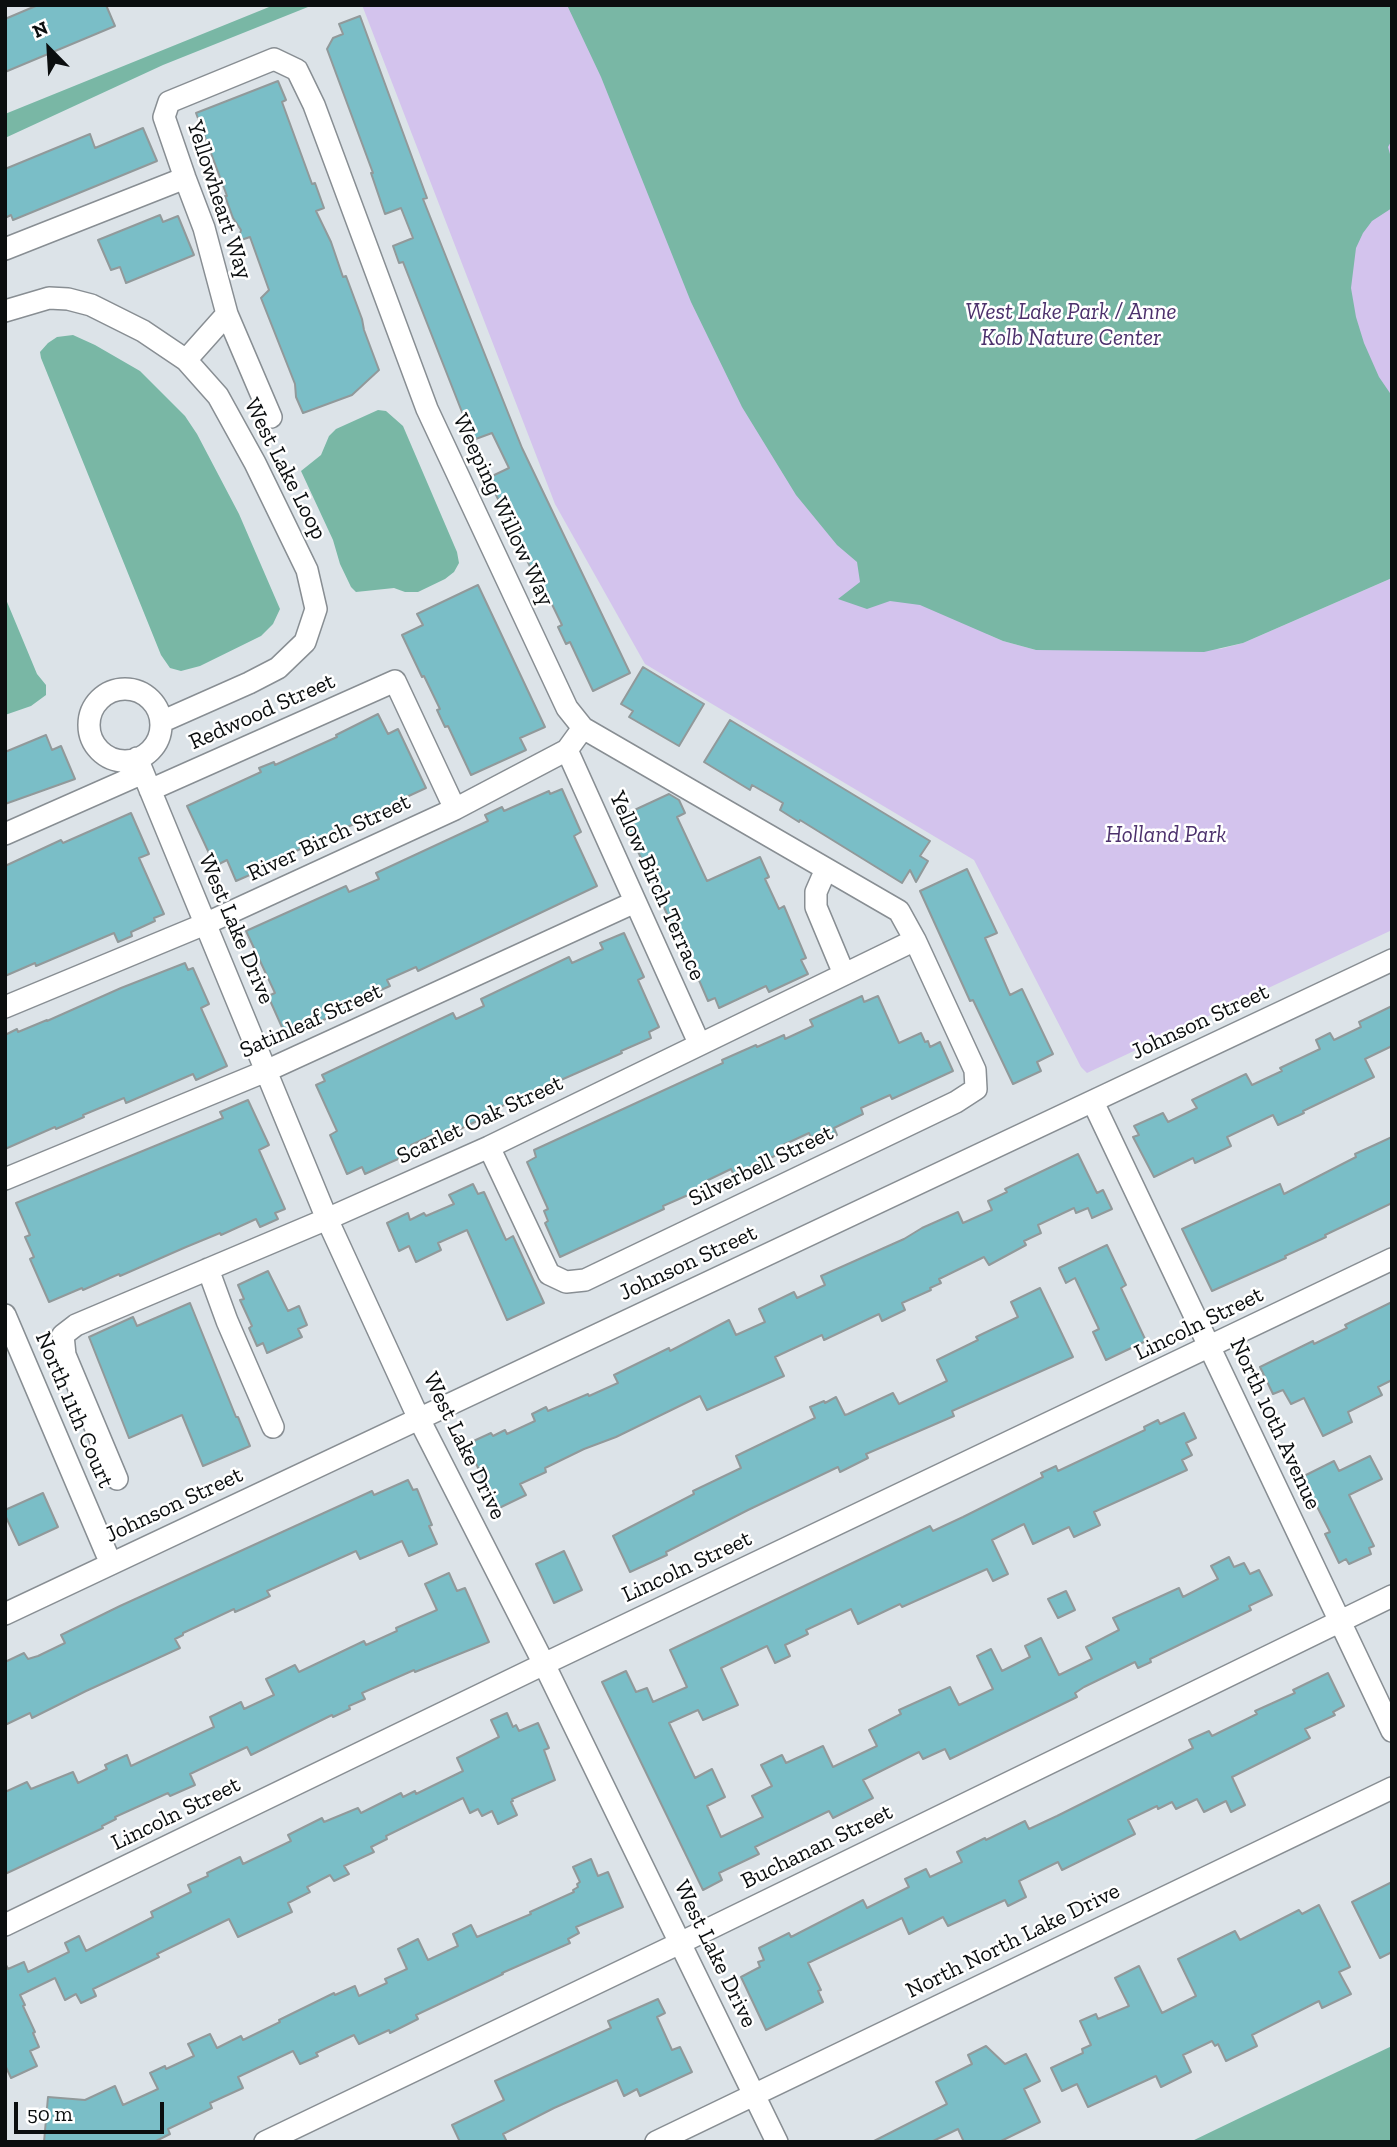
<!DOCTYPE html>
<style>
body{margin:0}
#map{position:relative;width:1397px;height:2147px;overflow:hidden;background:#dce3e8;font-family:"Zilla Slab",serif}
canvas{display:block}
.frame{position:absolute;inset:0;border:7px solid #0b0e0f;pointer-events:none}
.north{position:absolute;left:14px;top:14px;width:70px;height:70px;-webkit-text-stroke:5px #fff;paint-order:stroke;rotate:336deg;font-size:19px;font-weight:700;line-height:28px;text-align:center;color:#0b0e0f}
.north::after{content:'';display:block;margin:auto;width:24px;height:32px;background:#0b0e0f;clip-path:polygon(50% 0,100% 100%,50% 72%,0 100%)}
.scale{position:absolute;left:14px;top:2102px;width:150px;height:32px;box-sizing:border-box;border:4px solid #0b0e0f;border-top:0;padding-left:9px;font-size:21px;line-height:24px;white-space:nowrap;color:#0b0e0f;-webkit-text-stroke:5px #fff;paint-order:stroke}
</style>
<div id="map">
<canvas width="1397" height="2147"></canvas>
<div class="frame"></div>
<div class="north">N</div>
<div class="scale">50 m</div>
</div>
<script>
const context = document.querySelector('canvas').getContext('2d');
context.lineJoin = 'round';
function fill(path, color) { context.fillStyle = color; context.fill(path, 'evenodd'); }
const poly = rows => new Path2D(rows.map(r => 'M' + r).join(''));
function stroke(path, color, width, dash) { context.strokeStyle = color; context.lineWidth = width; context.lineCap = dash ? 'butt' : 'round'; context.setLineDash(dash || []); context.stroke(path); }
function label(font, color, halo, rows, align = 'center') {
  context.font = font + ' "Zilla Slab",serif'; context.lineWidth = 5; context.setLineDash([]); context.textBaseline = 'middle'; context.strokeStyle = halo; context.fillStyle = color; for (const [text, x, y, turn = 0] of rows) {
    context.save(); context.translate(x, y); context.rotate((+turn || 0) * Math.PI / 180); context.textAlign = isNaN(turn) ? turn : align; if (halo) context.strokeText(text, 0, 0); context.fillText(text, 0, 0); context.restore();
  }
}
fill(poly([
 [362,5,1392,5,1392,562,987,634,1003,641,1036,650,1220,649,1243,643,1392,578,1392,930,1087,1073,1081,1067,974,860,645,664,555,504]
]), '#d3c3ed');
fill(poly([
 [274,5,313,5,163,65,5,138,5,114],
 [567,5,1392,5,1392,140,1388,147,1392,161,1392,208,1372,221,1363,233,1356,248,1351,288,1356,317,1364,343,1379,377,1392,396,1392,578,1243,643,1204,652,1036,650,1003,641,920,605,890,601,867,609,838,599,860,582,857,562,837,545,796,495,742,407,691,302,601,77],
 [73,335,95,345,140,371,185,416,197,434,239,514,280,609,273,624,261,636,200,666,181,671,170,668,161,655,41,358,40,352,48,343,57,337],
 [378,410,386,411,403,426,457,552,459,563,454,572,445,579,418,592,405,592,394,588,356,592,351,587,340,564,333,540,301,471,321,455,329,436,336,429],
 [5,597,37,674,46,685,46,695,31,706,5,715],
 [1392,2046,1392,2142,1190,2142,1246,2115]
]), '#79b7a5');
const building = poly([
 [38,5,106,5,115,26,5,72,5,19,38,5],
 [360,16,427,198,423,199,522,448,630,673,593,691,570,642,566,644,558,627,562,625,546,592,543,594,488,478,509,468,492,433,473,440,403,262,399,263,393,246,413,238,401,208,385,214,371,173,373,173,327,49,333,38,343,34,339,24,360,16],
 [278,81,286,100,282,102,312,184,315,183,324,208,316,211,331,242,343,277,346,276,362,319,364,330,379,370,352,395,303,413,296,397,295,384,261,298,269,290,250,237,238,241,241,230,233,218,225,196,227,196,196,113,278,81],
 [143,128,157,161,13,220,11,215,5,218,5,169,90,134,95,148,143,128],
 [160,215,163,222,178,216,194,255,126,283,120,267,111,270,98,240,160,215],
 [478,585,545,727,520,738,526,750,471,775,448,726,445,727,437,710,440,709,424,676,422,677,402,635,423,625,417,614,478,585],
 [643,667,704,704,679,746,629,717,633,711,621,704,643,667],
 [378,714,388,734,398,729,426,788,400,800,401,802,251,872,252,874,236,881,227,860,215,866,187,806,261,772,259,768,274,762,275,765,337,737,336,735,378,714],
 [730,720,930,841,920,856,928,861,916,882,910,870,902,883,800,820,799,822,780,810,783,803,752,785,750,790,704,762,730,720],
 [46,735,52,750,61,746,75,779,5,804,5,752,46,735],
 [562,789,581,832,574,836,597,886,418,971,416,967,387,980,390,986,358,1000,360,1003,306,1028,305,1025,285,1034,268,996,275,993,246,931,346,886,349,892,379,879,376,873,488,821,485,815,502,807,504,811,549,791,550,794,562,789],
 [669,794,679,800,685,813,677,817,707,881,760,857,769,877,765,879,779,909,784,906,806,958,801,960,808,974,769,992,766,986,719,1008,715,998,708,1001,676,927,674,929,628,830,635,827,628,813,669,794],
 [131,813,149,854,139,858,164,914,154,918,155,921,131,932,132,936,118,942,114,933,36,966,35,963,5,976,5,866,61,840,63,843,131,813],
 [967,869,997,933,985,938,1010,995,1022,989,1053,1054,1037,1062,1041,1071,1013,1084,973,1000,970,1001,920,891,967,869],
 [624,933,644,977,638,980,659,1027,649,1032,651,1038,621,1051,622,1053,493,1110,494,1113,443,1137,441,1131,411,1145,414,1152,389,1163,365,1174,362,1167,347,1174,330,1135,337,1131,316,1085,325,1081,322,1075,453,1013,456,1019,484,1006,481,999,569,957,572,963,603,949,600,943,624,933],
 [185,963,188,970,193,968,209,1004,201,1008,227,1066,196,1080,193,1074,126,1103,124,1098,83,1115,84,1117,56,1129,55,1127,5,1149,5,1035,17,1029,18,1032,47,1020,47,1021,121,988,185,963],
 [862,996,864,1002,878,996,899,1043,921,1033,925,1042,928,1041,930,1047,940,1042,953,1071,892,1099,890,1095,861,1108,863,1114,834,1128,837,1135,819,1143,816,1135,811,1138,809,1133,781,1146,783,1152,734,1175,731,1169,702,1183,704,1188,663,1206,664,1209,560,1257,545,1223,548,1221,544,1211,548,1209,527,1162,536,1157,534,1150,723,1063,722,1060,756,1045,757,1047,784,1035,785,1039,813,1026,810,1020,862,996],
 [1392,1006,1392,1046,1365,1059,1374,1077,1303,1111,1304,1113,1278,1125,1273,1115,1227,1137,1231,1146,1195,1163,1193,1158,1154,1177,1133,1137,1139,1135,1134,1126,1163,1113,1168,1122,1197,1108,1192,1100,1246,1074,1252,1085,1282,1071,1280,1068,1320,1049,1316,1040,1330,1033,1334,1040,1361,1027,1359,1022,1392,1006],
 [248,1100,269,1145,259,1150,285,1209,275,1213,278,1219,260,1227,256,1219,221,1235,220,1233,186,1247,120,1276,119,1274,83,1290,82,1288,49,1302,30,1259,34,1257,25,1237,30,1235,16,1203,223,1118,220,1112,248,1100],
 [1392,1137,1392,1203,1325,1235,1326,1237,1285,1256,1286,1258,1212,1291,1182,1229,1280,1184,1284,1194,1356,1157,1355,1154,1392,1137],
 [1078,1154,1097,1193,1103,1190,1112,1209,1092,1218,1088,1208,1076,1213,1074,1208,1038,1225,1041,1233,1024,1241,1026,1245,989,1265,984,1257,939,1279,941,1283,930,1288,931,1290,902,1303,905,1310,882,1321,879,1314,824,1340,822,1335,775,1357,784,1376,707,1410,700,1396,616,1437,584,1449,545,1468,546,1472,520,1484,526,1495,497,1509,467,1444,491,1433,493,1436,505,1430,507,1434,535,1421,532,1414,546,1407,548,1411,588,1394,589,1396,618,1383,614,1375,669,1348,670,1351,729,1320,736,1335,765,1322,759,1309,794,1292,797,1298,825,1285,821,1276,904,1239,922,1228,958,1212,963,1223,992,1210,988,1201,1007,1192,1005,1189,1078,1154],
 [473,1184,478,1194,484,1192,506,1240,513,1236,544,1303,507,1320,467,1230,438,1243,441,1250,416,1262,409,1246,399,1251,387,1223,408,1213,410,1220,424,1213,426,1216,454,1204,449,1195,473,1184],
 [1107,1245,1126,1285,1121,1288,1146,1341,1106,1360,1093,1332,1099,1329,1075,1278,1066,1283,1059,1268,1107,1245],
 [268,1271,288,1311,299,1306,307,1325,298,1329,302,1337,267,1353,263,1343,257,1346,249,1328,252,1326,240,1300,244,1299,238,1285,268,1271],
 [1040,1288,1073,1357,952,1411,954,1416,866,1454,868,1458,840,1472,838,1467,748,1510,666,1552,667,1555,630,1572,613,1536,694,1494,693,1491,741,1468,736,1456,815,1418,810,1407,824,1401,825,1403,836,1397,845,1415,848,1414,893,1393,899,1404,947,1381,937,1360,978,1340,976,1337,1018,1317,1011,1302,1040,1288],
 [1392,1302,1392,1380,1378,1387,1382,1395,1348,1412,1352,1422,1323,1436,1304,1398,1291,1404,1283,1390,1273,1394,1260,1367,1313,1341,1314,1344,1347,1328,1345,1325,1392,1302],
 [190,1303,236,1417,238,1417,250,1446,203,1466,182,1415,129,1438,89,1337,133,1317,137,1326,190,1303],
 [1184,1413,1196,1438,1186,1443,1192,1455,1182,1460,1187,1470,1094,1512,1100,1525,1074,1537,1069,1527,1033,1544,1024,1524,992,1540,1008,1574,993,1581,987,1569,902,1607,900,1604,858,1624,851,1609,806,1630,808,1634,785,1645,790,1656,775,1663,767,1646,721,1668,738,1705,703,1720,698,1710,669,1723,695,1778,712,1769,725,1797,707,1806,721,1837,763,1817,752,1796,772,1786,761,1765,782,1755,786,1763,823,1746,833,1767,877,1746,869,1730,901,1714,899,1710,950,1687,959,1705,993,1689,977,1656,991,1649,1002,1671,1030,1657,1025,1646,1041,1638,1059,1675,1092,1659,1086,1647,1119,1630,1113,1618,1179,1588,1183,1597,1218,1579,1211,1566,1229,1557,1234,1567,1244,1563,1250,1574,1259,1570,1272,1595,1249,1606,1251,1610,1150,1659,1151,1662,1138,1668,1135,1662,1084,1687,1075,1693,1077,1697,950,1759,945,1749,923,1759,919,1752,863,1780,873,1798,833,1818,829,1811,755,1847,759,1854,719,1873,722,1880,703,1890,602,1682,626,1671,636,1692,647,1688,653,1702,687,1687,670,1650,930,1526,933,1531,963,1517,1043,1477,1041,1473,1056,1466,1058,1471,1145,1430,1144,1427,1158,1420,1160,1424,1184,1413],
 [1370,1456,1382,1479,1349,1495,1374,1546,1369,1548,1371,1554,1349,1564,1346,1559,1339,1563,1325,1534,1330,1532,1302,1477,1334,1461,1339,1471,1370,1456],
 [408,1480,413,1490,417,1489,432,1525,429,1526,437,1544,409,1556,402,1541,360,1559,356,1551,267,1591,270,1596,244,1608,235,1612,234,1609,183,1633,183,1635,175,1639,180,1648,86,1691,32,1718,30,1713,5,1725,5,1662,24,1653,28,1659,38,1656,65,1643,61,1635,120,1606,372,1491,374,1495,408,1480],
 [43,1493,58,1527,19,1545,5,1515,5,1510,43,1493],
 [564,1551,582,1590,554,1603,536,1564,564,1551],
 [449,1573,457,1591,465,1588,489,1642,415,1672,414,1670,362,1693,365,1699,349,1706,350,1709,333,1717,332,1715,251,1755,247,1747,190,1774,195,1785,170,1796,168,1793,115,1817,116,1819,102,1826,103,1828,5,1874,5,1792,27,1782,31,1789,73,1772,78,1783,107,1769,105,1765,127,1755,131,1766,214,1727,210,1717,241,1702,244,1709,274,1695,266,1679,295,1665,299,1672,364,1641,366,1645,397,1631,396,1628,437,1610,425,1584,449,1573],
 [1066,1591,1075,1610,1058,1618,1048,1599,1066,1591],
 [1328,1673,1344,1706,1333,1712,1335,1715,1305,1729,1310,1738,1232,1777,1245,1805,1231,1812,1226,1801,1204,1812,1197,1799,1176,1809,1172,1802,1158,1809,1157,1806,1128,1820,1135,1834,1062,1870,1058,1862,1019,1881,1026,1897,1008,1906,1005,1900,948,1926,943,1917,909,1934,902,1918,808,1963,821,1990,818,1991,823,2002,766,2030,741,1977,760,1967,758,1962,764,1960,759,1948,789,1933,791,1937,863,1900,867,1908,909,1887,905,1879,926,1869,930,1877,962,1862,957,1852,985,1838,986,1840,1025,1821,1029,1829,1057,1816,1193,1748,1189,1740,1209,1731,1212,1736,1257,1714,1255,1711,1295,1693,1293,1690,1328,1673],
 [507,1713,513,1727,516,1725,519,1731,538,1723,549,1748,544,1750,555,1780,512,1799,513,1801,511,1802,517,1815,498,1824,492,1811,482,1816,478,1809,470,1813,463,1798,386,1836,387,1839,371,1847,374,1852,344,1866,349,1874,334,1881,330,1875,307,1887,310,1892,288,1903,292,1912,238,1937,229,1919,157,1954,159,1957,93,1989,96,1996,81,2003,76,1994,65,2000,55,1978,20,1995,25,2005,23,2006,35,2032,33,2033,39,2047,30,2051,37,2066,11,2078,5,2065,5,1963,8,1969,24,1962,28,1972,69,1952,65,1943,79,1936,86,1951,153,1917,151,1912,191,1892,188,1885,208,1876,207,1873,240,1857,243,1864,291,1841,288,1835,322,1818,324,1822,358,1808,361,1813,401,1793,403,1797,415,1791,416,1794,463,1771,457,1758,499,1737,491,1720,507,1713],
 [591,1859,598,1876,608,1872,623,1907,576,1927,579,1933,568,1939,570,1943,502,1973,503,1974,416,2015,418,2019,390,2033,389,2030,359,2044,354,2035,316,2053,318,2056,300,2064,293,2051,238,2077,243,2088,210,2103,212,2108,168,2129,170,2134,154,2142,44,2142,48,2097,85,2100,115,2086,123,2105,158,2089,150,2073,165,2066,166,2069,194,2056,188,2044,210,2034,217,2048,241,2036,243,2040,280,2022,279,2020,334,1993,335,1995,355,1986,359,1996,387,1983,385,1979,407,1969,398,1949,418,1939,428,1960,458,1946,453,1934,471,1925,477,1937,531,1914,530,1912,574,1892,573,1890,578,1887,577,1884,580,1882,573,1867,591,1859],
 [1392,1882,1392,1952,1380,1958,1352,1902,1392,1882],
 [1319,1905,1350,1967,1339,1972,1351,1994,1322,2008,1319,2001,1252,2035,1257,2046,1226,2061,1218,2044,1215,2046,1212,2041,1183,2055,1191,2072,1161,2087,1156,2076,1088,2107,1077,2084,1062,2091,1051,2068,1083,2053,1082,2049,1091,2045,1080,2021,1096,2014,1098,2019,1129,2006,1115,1978,1139,1966,1162,2013,1196,1996,1178,1959,1235,1931,1240,1940,1299,1910,1302,1914,1319,1905],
 [658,1999,665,2013,657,2017,672,2050,680,2047,692,2072,640,2096,637,2089,624,2096,617,2080,554,2108,503,2134,507,2142,460,2142,452,2125,504,2100,495,2081,611,2028,608,2021,658,1999],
 [986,2046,1005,2064,1026,2054,1040,2081,1024,2089,1040,2122,999,2142,964,2142,958,2129,931,2142,872,2142,947,2104,936,2082,972,2064,968,2055,986,2046]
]);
fill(building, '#7abec7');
stroke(building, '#91999a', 2);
const street = poly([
 [5,249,185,178],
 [5,311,49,298,68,299,91,305,143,331,186,360,218,396,255,463,307,570,316,609,305,642,278,668,249,683,161,722],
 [186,360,227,314],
 [271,417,227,314,204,228,185,178,164,117,169,102,274,59,297,70,314,105,427,409,567,708,583,728,899,911,915,940,975,1070,976,1089,956,1102,585,1280,566,1282,549,1274,489,1147],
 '89 725a36 36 0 1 1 72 0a36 36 0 1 1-72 0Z',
 [567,750,699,1043],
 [137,758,327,1219,419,1419,544,1664,777,2142],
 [150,790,395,681,455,809],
 [5,834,143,773],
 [826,869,816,892,816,907,844,974],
 [5,1007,205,924,455,809,567,750,583,728],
 [1093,1102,1392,1731],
 [5,1179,266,1071,635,902],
 [208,1269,227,1321,273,1427],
 [5,1315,111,1564],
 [117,1479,65,1355,63,1335,76,1325,327,1219,489,1147,915,940],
 [5,1614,1392,960],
 [5,1925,544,1664,1392,1259],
 [265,2142,680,1943,1392,1596],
 [656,2142,1392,1788]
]);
stroke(street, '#888e93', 24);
stroke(street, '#fff', 21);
label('23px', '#0b0e0f', '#fff', [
 ["Yellowheart Way",219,200,72],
 ["West Lake Loop",285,469,63],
 ["Weeping Willow Way",503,510,65],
 ["Redwood Street",262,712,-24],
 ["River Birch Street",329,838,-25],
 ["Yellow Birch Terrace",657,886,66],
 ["West Lake Drive",236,929,67],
 ["Satinleaf Street",311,1021,-24],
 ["Johnson Street",1200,1022,-25],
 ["Scarlet Oak Street",480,1120,-25],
 ["Silverbell Street",761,1166,-26],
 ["Johnson Street",688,1263,-25],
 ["Lincoln Street",1199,1324,-26],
 ["North 11th Court",74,1410,67],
 ["North 10th Avenue",1275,1424,65],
 ["West Lake Drive",464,1446,64],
 ["Johnson Street",174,1505,-25],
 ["Lincoln Street",687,1567,-25],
 ["Lincoln Street",176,1814,-26],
 ["Buchanan Street",817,1847,-26],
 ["North North Lake Drive",1013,1941,-26],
 ["West Lake Drive",715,1954,64]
]);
label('italic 23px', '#4c316c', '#fff', [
 ["West Lake Park / Anne",1071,312],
 ["Kolb Nature Center",1071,338],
 ["Holland Park",1166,835]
]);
</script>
